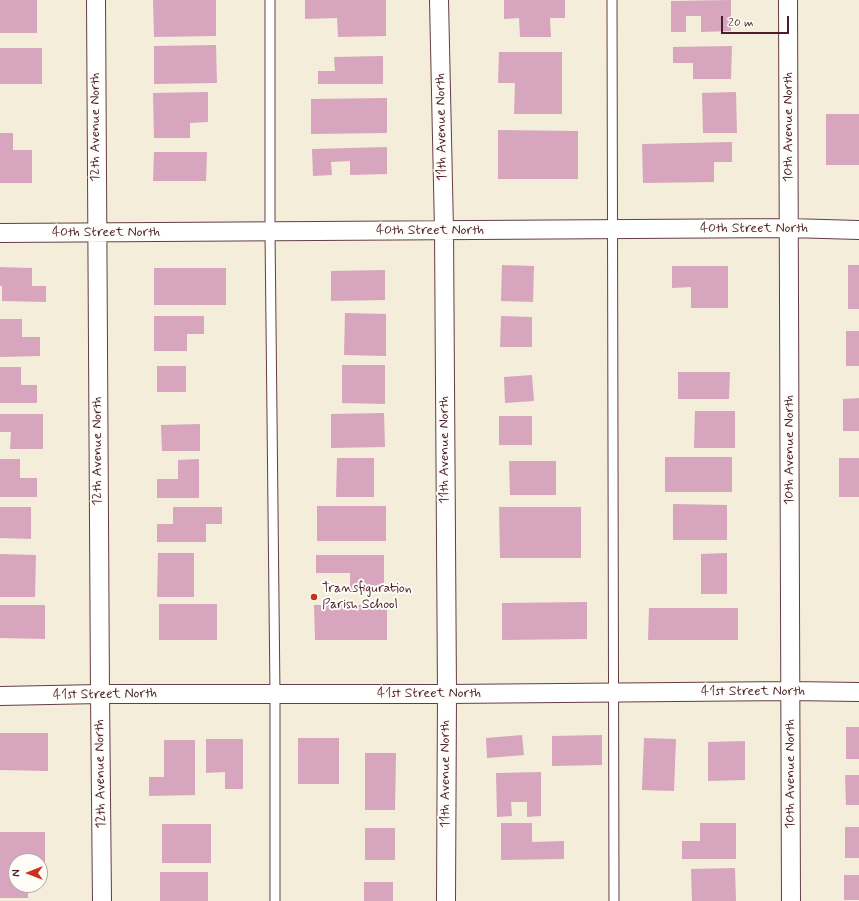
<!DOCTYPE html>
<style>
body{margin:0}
#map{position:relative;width:859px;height:901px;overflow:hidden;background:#f4edd9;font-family:Mynerve,sans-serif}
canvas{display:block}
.north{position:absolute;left:8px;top:853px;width:40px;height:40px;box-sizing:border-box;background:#fdfcf7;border:1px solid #b5a4a5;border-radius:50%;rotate:270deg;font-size:11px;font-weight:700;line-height:16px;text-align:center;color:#4a1f2b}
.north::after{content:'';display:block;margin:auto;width:14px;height:18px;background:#c8321e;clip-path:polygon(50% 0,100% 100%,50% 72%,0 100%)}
.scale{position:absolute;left:721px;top:16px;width:68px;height:18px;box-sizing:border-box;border:2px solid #4a1f2b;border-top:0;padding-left:5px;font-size:12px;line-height:14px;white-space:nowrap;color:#4a1f2b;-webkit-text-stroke:3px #fdfcf7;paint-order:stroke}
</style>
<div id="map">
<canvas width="859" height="901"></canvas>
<div class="north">N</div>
<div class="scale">20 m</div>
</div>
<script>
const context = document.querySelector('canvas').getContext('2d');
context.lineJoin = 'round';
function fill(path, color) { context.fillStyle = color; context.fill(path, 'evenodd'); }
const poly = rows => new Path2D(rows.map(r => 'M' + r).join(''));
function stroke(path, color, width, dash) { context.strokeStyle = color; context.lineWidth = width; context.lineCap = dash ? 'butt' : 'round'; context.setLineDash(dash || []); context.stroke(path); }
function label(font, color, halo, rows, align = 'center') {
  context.font = font + ' Mynerve,sans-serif'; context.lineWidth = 4; context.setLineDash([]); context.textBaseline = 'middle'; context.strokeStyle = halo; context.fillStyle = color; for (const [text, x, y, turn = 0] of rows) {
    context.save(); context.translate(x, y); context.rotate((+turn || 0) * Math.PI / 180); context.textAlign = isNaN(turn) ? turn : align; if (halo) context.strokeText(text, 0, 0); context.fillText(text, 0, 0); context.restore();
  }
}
fill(poly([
 [0,0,37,0,37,33,0,33],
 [153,0,216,0,216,36,154,37],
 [305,0,386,0,386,36,338,37,337,18,305,19],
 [504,0,565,0,565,18,550,18,551,37,520,37,519,18,504,19],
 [731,0,731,31,701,32,701,16,686,16,686,32,671,32,671,1],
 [216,45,217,83,154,84,154,46],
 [732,46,731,79,693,79,693,63,673,63,673,47],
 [0,48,42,48,42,84,0,84],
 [499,52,562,52,562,114,514,114,515,83,498,83],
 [383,56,383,84,318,84,318,71,335,71,334,57],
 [208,92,208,122,190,123,190,138,154,138,153,93],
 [736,92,737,133,703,133,702,93],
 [387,98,387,133,311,134,311,99],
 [826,114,859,114,859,165,826,165],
 [498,130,578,131,578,179,498,179],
 [0,133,13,133,13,150,32,150,32,183,0,183],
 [732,142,732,162,714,162,714,182,643,183,642,144],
 [387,147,387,174,350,175,350,161,331,162,332,175,313,176,312,149],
 [154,152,207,152,206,181,153,181],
 [502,265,534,266,533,302,501,301],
 [848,265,859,265,859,309,848,309],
 [672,266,728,266,728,308,691,308,691,287,672,288],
 [0,267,32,268,32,286,46,286,46,302,2,301,2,286,0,286],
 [154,268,226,268,226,305,154,305],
 [385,270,385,300,331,301,331,271],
 [345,313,386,314,386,356,344,355],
 [154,316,204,316,204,334,187,334,187,351,154,351],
 [501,316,532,317,532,347,500,347],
 [0,319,22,319,22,337,40,337,40,356,0,357],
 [846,331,859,331,859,366,846,366],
 [342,365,385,365,385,404,342,403],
 [157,366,186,366,186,392,157,392],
 [0,367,21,367,21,385,37,385,37,403,0,403],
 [678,372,730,372,729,399,678,399],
 [532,375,534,401,505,403,504,377],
 [859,398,859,431,843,431,843,399],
 [695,411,735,411,735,448,694,448],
 [384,413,385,447,331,448,331,414],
 [0,414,43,414,43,449,10,449,11,432,0,432],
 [499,416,532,416,532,445,499,445],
 [200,424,200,451,162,451,161,425],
 [665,457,732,457,732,492,665,492],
 [337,458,374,458,374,497,336,497],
 [839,458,859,458,859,497,839,497],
 [0,459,20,459,20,478,37,478,37,497,0,497],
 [199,459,199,498,157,498,157,479,178,479,178,460],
 [509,461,556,461,556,495,510,495],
 [673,504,727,505,727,540,673,540],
 [317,506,386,506,386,541,317,541],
 [0,507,31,507,31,539,0,538],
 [173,507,222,507,222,524,206,524,206,542,157,542,157,524,173,524],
 [499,507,581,507,581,558,500,558],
 [158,553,194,553,194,597,157,597],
 [727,553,727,594,701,594,701,554],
 [0,554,36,555,35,597,0,597],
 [316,555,384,555,384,591,350,591,350,573,316,573],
 [587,602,587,639,502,640,502,603],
 [159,604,217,604,217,640,159,640],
 [0,605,45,605,45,639,0,638],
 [314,605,387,605,387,640,315,640],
 [649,608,738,608,738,640,648,640],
 [846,727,859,727,859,759,846,759],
 [0,733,48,733,48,771,0,770],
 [522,735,524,755,487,758,486,738],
 [602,735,602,765,552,766,552,736],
 [298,738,339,738,339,784,298,784],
 [644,738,676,739,674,791,642,790],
 [206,739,243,739,243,789,225,789,225,772,206,773],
 [164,740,195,740,195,795,149,796,149,777,164,777],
 [745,741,745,780,708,781,708,742],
 [365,753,396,753,395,810,365,810],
 [541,772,541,816,527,817,527,802,511,802,512,816,497,817,496,773],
 [845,775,859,775,859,805,846,805],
 [501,823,532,823,532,842,564,841,564,859,501,860],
 [700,823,736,823,736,859,682,859,682,841,700,841],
 [162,824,211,824,211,863,162,863],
 [845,827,859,827,859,858,845,858],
 [365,828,395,828,395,860,365,860],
 [0,832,45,832,45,865,40,865,40,861,16,861,16,885,28,885,28,898,0,898],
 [735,868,736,901,692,901,691,869],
 [160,872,208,872,208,901,160,901],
 [844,875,859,875,859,900,844,900],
 [364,882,393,882,393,901,364,901]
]), '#d7a6be');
const service = poly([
 [270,0,270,231,275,694,275,901],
 [612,0,614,901]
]);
const minor = poly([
 [96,0,100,694,102,901],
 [439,0,444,230,447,694,446,901],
 [788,0,791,901],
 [0,233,789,228,859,230],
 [0,696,100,694,447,694,791,691,859,692]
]);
stroke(service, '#643e45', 11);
stroke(minor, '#643e45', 20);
stroke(service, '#fff', 9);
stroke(minor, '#fff', 18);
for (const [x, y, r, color] of [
 [314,597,4,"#c8321e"]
]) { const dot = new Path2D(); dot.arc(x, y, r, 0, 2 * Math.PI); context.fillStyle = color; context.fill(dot); stroke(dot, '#fdfcf7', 1.5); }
label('14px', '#4a1f2b', '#fdfcf7', [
 ["12th Avenue North",96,127,-90],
 ["11th Avenue North",442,127,-91],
 ["10th Avenue North",789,127,-90],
 ["40th Street North",754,229],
 ["40th Street North",430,231],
 ["40th Street North",106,233],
 ["11th Avenue North",445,450,-90],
 ["10th Avenue North",790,450,-90],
 ["12th Avenue North",98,451,-90],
 ["41st Street North",753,692],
 ["41st Street North",429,694],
 ["41st Street North",105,695,-1],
 ["12th Avenue North",101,774,-91],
 ["11th Avenue North",446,774,-90],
 ["10th Avenue North",791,774,-90]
]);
label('14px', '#4a1f2b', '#fdfcf7', [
 ["Transfiguration",322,589],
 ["Parish School",322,605]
], 'left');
</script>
